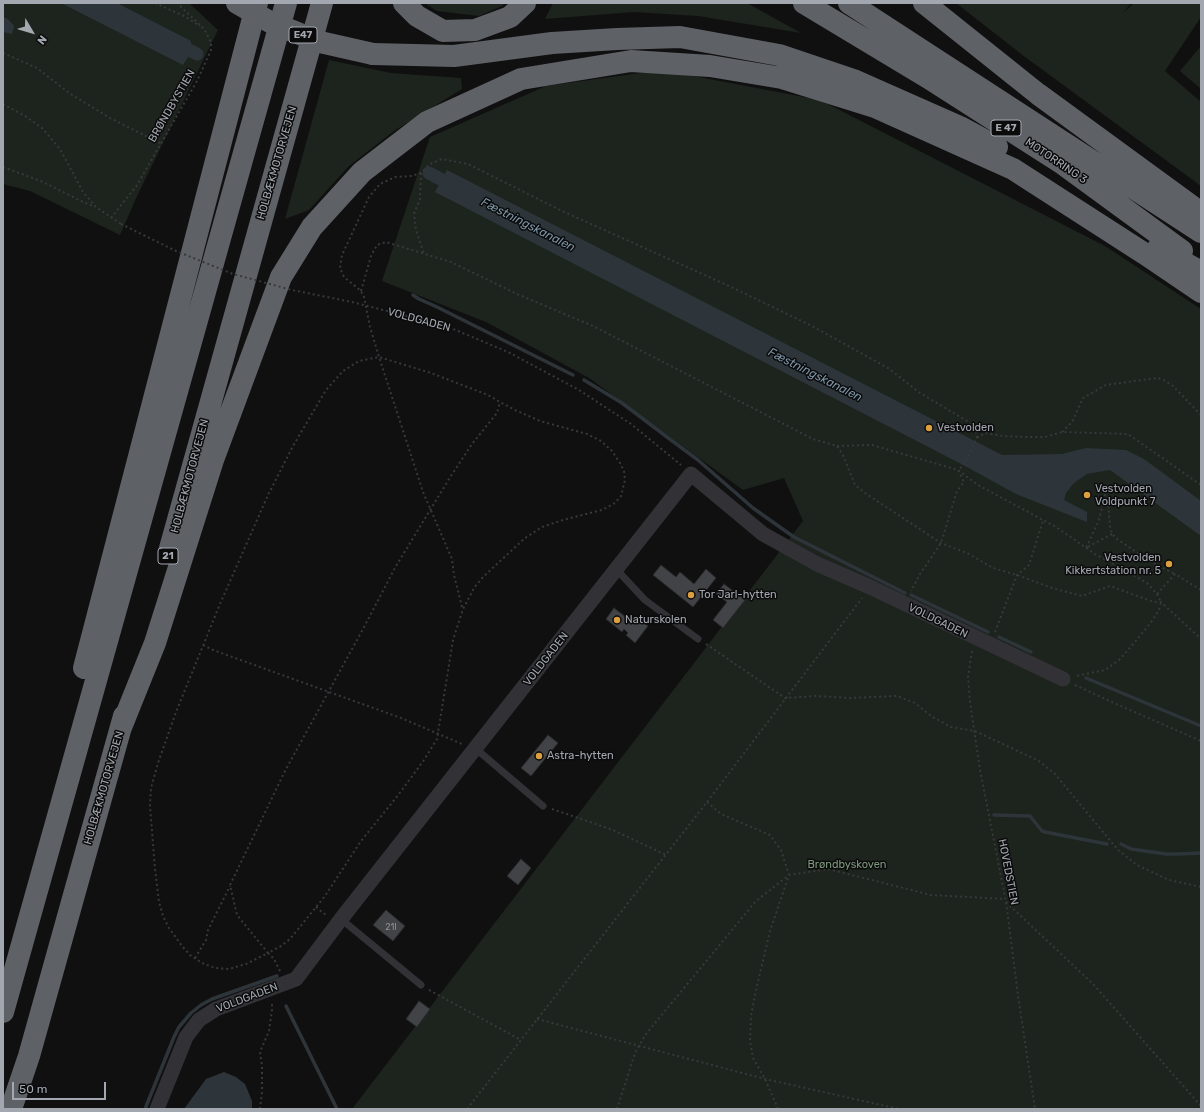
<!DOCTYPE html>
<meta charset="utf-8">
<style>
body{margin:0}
#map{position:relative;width:1204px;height:1112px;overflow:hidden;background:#101011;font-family:Rubik,sans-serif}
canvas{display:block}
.frame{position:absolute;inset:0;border:4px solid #a3a8b0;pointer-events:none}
.north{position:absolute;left:12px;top:12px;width:40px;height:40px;-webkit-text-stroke:3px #0b0b0c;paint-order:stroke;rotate:128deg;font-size:11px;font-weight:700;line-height:16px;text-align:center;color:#a3a8b0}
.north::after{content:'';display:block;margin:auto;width:14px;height:18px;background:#a3a8b0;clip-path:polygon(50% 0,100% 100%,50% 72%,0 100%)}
.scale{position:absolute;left:12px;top:1082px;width:94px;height:18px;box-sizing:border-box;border:2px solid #a3a8b0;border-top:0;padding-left:5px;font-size:12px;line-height:14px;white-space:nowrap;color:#a3a8b0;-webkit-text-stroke:3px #0b0b0c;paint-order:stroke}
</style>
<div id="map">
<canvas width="1204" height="1112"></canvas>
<div class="frame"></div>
<div class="north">N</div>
<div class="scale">50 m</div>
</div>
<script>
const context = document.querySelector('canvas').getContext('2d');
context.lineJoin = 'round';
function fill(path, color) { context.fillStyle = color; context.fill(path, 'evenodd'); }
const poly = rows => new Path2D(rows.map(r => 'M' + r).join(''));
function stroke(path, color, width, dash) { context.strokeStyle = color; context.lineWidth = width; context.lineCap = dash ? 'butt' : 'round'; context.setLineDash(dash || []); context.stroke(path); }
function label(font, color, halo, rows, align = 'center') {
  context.font = font + ' Rubik,sans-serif'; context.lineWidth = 3; context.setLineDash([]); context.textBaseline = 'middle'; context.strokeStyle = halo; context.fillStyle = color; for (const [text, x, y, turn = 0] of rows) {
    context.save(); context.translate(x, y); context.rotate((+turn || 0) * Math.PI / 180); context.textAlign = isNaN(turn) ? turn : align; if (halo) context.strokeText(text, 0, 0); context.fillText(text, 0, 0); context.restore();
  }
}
fill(poly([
 [3,3,189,3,218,30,138,194,120,235,30,191,3,184],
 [424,3,506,3,502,6,479,16,437,11],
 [553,3,747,3,801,33,698,16,634,12,545,19],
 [956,3,1131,3,1123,13,1134,3,1201,3,1201,17,1165,71,1201,102,1201,186,1025,57],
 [1201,46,1201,89,1180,71],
 [329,60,391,73,461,78,462,89,394,131,349,166,309,210,285,219],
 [662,70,820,100,1105,246,1201,309,1201,1109,352,1109,803,521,784,478,743,490,589,378,486,322,382,281,430,137,546,86]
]), '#1d231d');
fill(poly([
 [61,3,117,3,191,41,192,51,183,65],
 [3,17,8,19,14,26,12,34,3,32],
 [447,170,1002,455,1062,454,1086,448,1126,450,1144,459,1201,501,1201,536,1110,470,1087,474,1074,483,1066,493,1064,500,1087,512,1087,522,1016,494,967,467,435,192],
 [224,1072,236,1077,245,1084,252,1101,252,1109,184,1109,206,1079]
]), '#2d353a');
stroke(poly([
 [413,295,419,299,437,307,573,375],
 [584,380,622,403,671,440,698,460,753,508,784,530,794,537,905,593],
 [911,595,988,632],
 [999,637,1031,652],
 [1086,678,1201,726],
 [994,815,1030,816,1042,831,1045,832,1107,844],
 [1121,844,1131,849,1166,854,1179,854,1201,853],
 [286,1006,337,1109],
 [145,1109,174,1037,179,1027,191,1013,201,1005,212,999,277,976]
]), '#2d353a', 3.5);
stroke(poly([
 [177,44,197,54],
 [429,173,457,188]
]), '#2d353a', 13);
const building = poly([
 [661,565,676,577,680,572,694,584,706,569,716,578,693,607,653,575,661,565],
 [724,584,745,600,723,628,713,620,727,602,716,594,724,584],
 [614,608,635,624,639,619,648,626,635,643,626,635,628,633,624,629,622,632,606,619,614,608],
 [548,735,558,743,531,776,521,768,548,735],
 [521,859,531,868,518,885,507,876,521,859],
 [386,910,405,926,393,941,373,925,386,910],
 [419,1001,430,1009,417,1027,406,1019,419,1001]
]);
fill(building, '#424346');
stroke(building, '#2a2a2d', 1);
stroke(poly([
 [155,3,184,16,200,26],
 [3,53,37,68,69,93,110,118,160,143],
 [3,104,25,116,42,128,60,149,83,192,96,207,121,224],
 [3,167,43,182,81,201,95,207],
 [421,173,420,199,414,214,416,230,424,254],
 [111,218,137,185,197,81,211,50,211,42,204,29,177,3],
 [361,291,371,256,377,245,386,242,451,262,517,294,593,326,813,439,837,446,843,455,855,485,865,493,941,543,969,554,993,568,1017,575,1052,588,1082,596,1110,586,1154,602,1161,602,1201,639],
 [352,302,446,326,508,352,579,390,631,424,681,465],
 [1062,432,1072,422,1083,398,1106,385,1134,381,1158,378,1164,380,1173,386,1201,415],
 [977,438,985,433,1003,436,1024,437,1045,437,1062,432,1128,434,1201,485],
 [837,446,872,445,958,470,964,482,957,491,941,543,920,574,911,591],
 [1112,534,1086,548,1099,520,1107,486,1110,526,1112,534,1117,539,1151,562,1175,574],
 [1157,594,1175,574,1201,590],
 [462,607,454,575,452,559,423,492,379,357,370,327,364,297,361,291,344,277,340,268,342,255,369,197,380,184,395,177,411,176,421,173,430,164,442,159,468,164,562,211,729,286,812,326,888,368,920,393,967,421,976,431,977,438,963,466,958,470,978,485,1056,527,1095,554,1130,573,1147,583,1157,594,1161,602,1159,610,1152,621,1135,642,1119,660,1105,670,1076,676],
 [995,632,1017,575,1029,565,1043,521],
 [706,644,785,698,817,696,850,698,897,696,915,703,931,716,951,727,975,731,1039,761,1055,774,1118,850,1137,865,1169,880,1201,887],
 [203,645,213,650,401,718,462,744],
 [972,651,968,677,970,702,980,770,1006,902,1018,995,1035,1109],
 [1075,685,1114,703,1201,741],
 [707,802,721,814,770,835,781,850,789,875,770,931,756,990,751,1016,750,1041,753,1058,765,1079,778,1109],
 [552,809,613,830,666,855],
 [1006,902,1093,984,1201,1106],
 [316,907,327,916],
 [195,958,206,940,208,930,230,886],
 [280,971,274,959,268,953,246,964,229,969,215,968,202,963,190,955,182,946,169,928,163,916,159,902,155,869,150,806,151,788,158,763,176,712,220,604,268,495,293,446,326,390,343,371,359,361,379,357,431,373,488,395,500,402,515,410,540,421,587,434,601,441,612,451,620,463,624,471,625,480,621,496,615,503,602,510,563,520,542,527,525,538,483,577,474,588,463,609,453,640,437,739,424,760,399,794,361,841,325,896,290,939,281,946,268,953,237,915,230,885,285,771,363,629,396,566,449,479,472,444,497,413,500,402],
 [429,990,521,1040],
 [537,1019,765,1079,899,1109],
 [260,1109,262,1092,262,1066,260,1052,269,1031,272,1010,272,1002],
 [467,1109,707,802,862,598],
 [617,1109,635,1053,646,1034,756,901,789,875,828,869,931,895,1005,899]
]), '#38393d', 2, [2, 3]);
stroke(poly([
 [616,569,645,600,698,639],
 [475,748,543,806],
 [341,919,421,985]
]), '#323236', 7);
stroke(poly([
 [157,1109,186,1037,199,1020,216,1009,296,979,341,919,691,474,763,534,817,564,870,587,1063,679]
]), '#323236', 15);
stroke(poly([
 [404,3,417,16,443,31,475,30,510,17,525,3],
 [804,3,927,77,1063,164,1182,251],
 [849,3,1201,232],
 [924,3,1038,94,1201,213],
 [373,54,454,56,552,43,617,39,680,37,779,55,856,81,960,127,997,147],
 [1158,248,1201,272],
 [169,552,322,3],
 [84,668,257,3],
 [120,730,155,643,213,460,281,277,312,227,362,172,427,122,521,79,631,61,710,66,782,78,875,107,1013,169,1145,254,1201,292],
 [3,1012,286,3],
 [11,1109,29,1056,124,716]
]), '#5e6166', 22);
stroke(poly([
 [121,224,176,251,233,274,292,290,352,302]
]), '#38393d', 2, [2, 3]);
stroke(poly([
 [237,3,270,22,320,42,373,54]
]), '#5e6166', 22);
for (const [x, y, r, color] of [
 [929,428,4,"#db9f3f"],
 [1087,495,4,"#db9f3f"],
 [1169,564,4,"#db9f3f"],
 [691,595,4,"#db9f3f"],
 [617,620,4,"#db9f3f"],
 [539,756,4,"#db9f3f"]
]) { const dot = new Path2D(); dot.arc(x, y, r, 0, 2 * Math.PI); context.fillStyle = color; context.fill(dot); stroke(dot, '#0b0b0c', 1.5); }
label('9px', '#8b8f96', null, [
 ["21I",391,927]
]);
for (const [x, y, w] of [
 [303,35,28],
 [1006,128,30],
 [168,556,20]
]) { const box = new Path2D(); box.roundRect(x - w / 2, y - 8, w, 16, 3); context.fillStyle = '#0b0b0c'; context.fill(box); stroke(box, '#a3a8b0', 1); }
label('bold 10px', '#a3a8b0', null, [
 ["E47",303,35],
 ["E 47",1006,128],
 ["21",168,556]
]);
label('11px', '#a3a8b0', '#0b0b0c', [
 ["BRØNDBYSTIEN",172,106,-60],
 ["MOTORRING 3",1056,161,34],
 ["HOLBÆKMOTORVEJEN",277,163,-74],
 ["VOLDGADEN",419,320,15],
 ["HOLBÆKMOTORVEJEN",190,476,-75],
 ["VOLDGADEN",938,621,26],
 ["VOLDGADEN",546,659,-52],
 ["HOLBÆKMOTORVEJEN",104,788,-74],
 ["HOVEDSTIEN",1008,872,79],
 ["VOLDGADEN",247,998,-21]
]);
label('11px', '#a3a8b0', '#0b0b0c', [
 ["Vestvolden",937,428],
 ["Vestvolden",1095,489],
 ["Voldpunkt 7",1095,502],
 ["Vestvolden",1161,558,"right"],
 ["Kikkertstation nr. 5",1161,571,"right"],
 ["Tor Jarl-hytten",699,595],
 ["Naturskolen",625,620],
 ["Astra-hytten",547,756]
], 'left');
label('11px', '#7c997c', '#0b0b0c', [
 ["Brøndbyskoven",847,865]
]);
label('italic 12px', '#7d96a8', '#0b0b0c', [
 ["Fæstningskanalen",528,225,27],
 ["Fæstningskanalen",815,375,27]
]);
</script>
